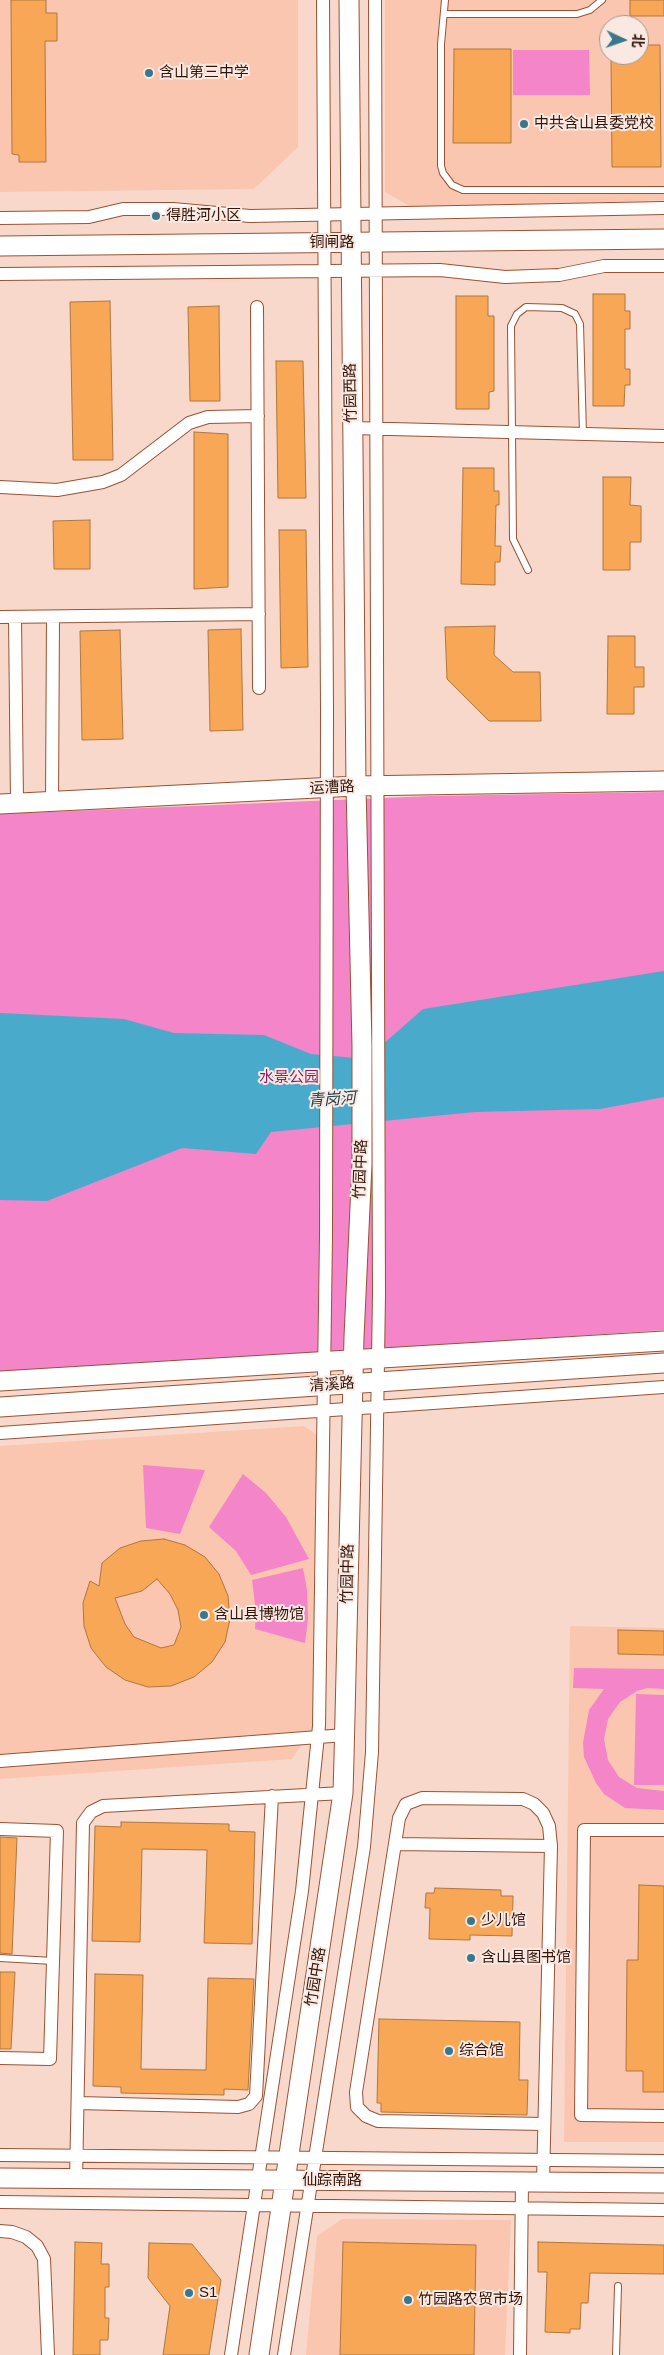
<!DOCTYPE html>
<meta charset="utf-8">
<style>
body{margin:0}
#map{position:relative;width:664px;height:2355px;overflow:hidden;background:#f8d8ca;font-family:Helvetica,"Noto Sans SC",sans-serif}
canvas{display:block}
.north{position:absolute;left:599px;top:15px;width:50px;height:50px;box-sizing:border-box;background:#f9e9e2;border:1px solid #a9948b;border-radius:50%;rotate:93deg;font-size:14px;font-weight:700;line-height:20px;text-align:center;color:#321509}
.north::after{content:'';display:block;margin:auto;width:18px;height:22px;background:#3a778d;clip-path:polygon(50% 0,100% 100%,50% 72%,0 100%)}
</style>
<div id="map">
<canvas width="664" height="2355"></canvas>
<div class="north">北</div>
</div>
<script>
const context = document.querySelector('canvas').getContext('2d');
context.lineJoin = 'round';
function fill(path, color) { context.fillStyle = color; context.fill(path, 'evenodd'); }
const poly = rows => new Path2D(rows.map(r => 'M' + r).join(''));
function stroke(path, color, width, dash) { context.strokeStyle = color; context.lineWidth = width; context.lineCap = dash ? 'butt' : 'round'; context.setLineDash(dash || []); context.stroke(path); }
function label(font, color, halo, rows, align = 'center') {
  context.font = font + ' Helvetica,"Noto Sans SC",sans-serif'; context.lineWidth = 4; context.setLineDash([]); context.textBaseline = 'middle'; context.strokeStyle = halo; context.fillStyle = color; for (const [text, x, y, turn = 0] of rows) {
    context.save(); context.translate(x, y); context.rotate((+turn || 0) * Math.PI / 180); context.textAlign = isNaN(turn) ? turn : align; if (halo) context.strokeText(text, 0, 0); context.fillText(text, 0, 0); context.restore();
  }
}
fill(poly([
 [0,0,298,0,298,147,254,189,0,192],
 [385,0,664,0,664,200,415,209,385,192],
 [609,25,639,25,639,55,609,55],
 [304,1426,319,1436,317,1722,292,1759,0,1779,0,1446],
 [570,1626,664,1628,664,2142,564,2142],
 [342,2219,511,2220,505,2355,306,2355,317,2236]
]), '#fac6b0');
fill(poly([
 [513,50,589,50,590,95,513,95],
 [664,792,664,1330,0,1375,0,814,431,796],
 [143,1465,205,1470,180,1534,146,1528],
 [243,1474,266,1493,286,1517,309,1559,251,1575,236,1551,209,1527],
 [303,1568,307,1590,308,1619,305,1643,255,1629,256,1613,252,1580],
 [574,1668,664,1669,664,1689,647,1688,637,1691,620,1702,608,1719,604,1739,608,1760,619,1777,637,1788,664,1791,664,1810,625,1808,604,1794,596,1783,584,1757,583,1743,589,1710,604,1689,573,1688],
 [636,1694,664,1695,664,1785,634,1785]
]), '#f485c9');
fill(poly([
 [664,971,664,1097,600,1109,475,1112,271,1132,256,1154,182,1148,47,1201,0,1200,0,1013,124,1019,174,1033,264,1035,311,1054,366,1059,423,1009]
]), '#4aaacb');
const building = poly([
 [11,0,46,0,46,13,57,13,57,41,45,41,46,162,19,162,19,155,12,154,11,0],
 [630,0,664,0,664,16,630,16,630,0],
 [639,45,660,45,661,167,612,167,611,55,639,55,639,45],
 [454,49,511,49,511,143,453,143,454,49],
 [593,294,625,294,625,311,630,311,630,329,625,329,625,369,630,369,630,385,625,385,624,406,593,406,593,294],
 [456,296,488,296,488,316,494,316,494,391,489,392,489,409,456,409,456,296],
 [110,301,113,460,73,460,70,302,110,301],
 [219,306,220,401,190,401,188,307,219,306],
 [276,361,303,361,306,498,278,498,276,361],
 [194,432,228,434,228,587,194,589,194,432],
 [463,468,494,468,494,491,499,491,499,505,496,505,495,546,501,546,500,562,495,562,495,585,461,584,463,468],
 [603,477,631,477,630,505,641,506,641,542,630,542,630,570,603,570,603,477],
 [90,520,90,569,54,569,53,521,90,520],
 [279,530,306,530,308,667,281,668,279,530],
 [495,626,494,655,513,672,540,672,541,721,489,721,447,679,445,627,495,626],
 [241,629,243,730,210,731,208,630,241,629],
 [120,630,123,739,82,740,80,631,120,630],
 [608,636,635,636,635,667,644,667,644,687,634,687,634,714,607,714,608,636],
 [164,1539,185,1545,205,1557,219,1574,228,1596,230,1619,225,1642,212,1662,194,1677,171,1686,148,1687,125,1680,106,1667,91,1648,84,1626,83,1603,90,1581,99,1586,102,1563,120,1548,141,1541,164,1539],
 [157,1579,170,1594,178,1610,181,1627,174,1645,161,1648,134,1637,125,1624,115,1598,142,1591,157,1579],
 [618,1630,664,1631,664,1655,618,1654,618,1630],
 [121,1822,229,1824,229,1831,255,1832,252,1944,204,1943,207,1850,142,1849,140,1942,92,1941,95,1826,121,1827,121,1822],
 [0,1837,17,1838,12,1954,0,1953,0,1837],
 [639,1885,664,1886,664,2092,643,2092,643,2071,626,2071,627,1960,638,1960,639,1885],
 [435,1888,501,1890,501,1896,513,1896,512,1936,470,1935,470,1940,429,1939,430,1908,425,1908,426,1893,434,1893,435,1888],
 [0,1972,15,1972,11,2049,0,2049,0,1972],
 [95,1974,143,1975,141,2069,206,2070,208,1978,254,1979,248,2090,224,2089,224,2095,121,2093,121,2087,93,2086,95,1974],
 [379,2019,520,2022,519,2080,528,2080,527,2115,381,2112,381,2103,377,2103,379,2019],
 [75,2242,102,2243,101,2264,109,2264,109,2287,105,2287,105,2318,109,2318,108,2340,100,2340,100,2355,73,2355,75,2242],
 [343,2242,476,2245,474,2355,340,2355,343,2242],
 [538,2242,664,2245,664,2274,590,2273,588,2303,581,2303,580,2329,570,2329,570,2333,545,2332,547,2272,538,2272,538,2242],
 [149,2243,192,2244,221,2280,209,2355,163,2355,170,2306,148,2278,149,2243]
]);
fill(building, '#f7a756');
stroke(building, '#b0773f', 1);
const lane = poly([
 [445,0,441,44,441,166,443,173,452,185,463,190,664,190],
 [445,14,577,14,590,10,602,0],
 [528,570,513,539,511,326,517,314,526,307,562,308,575,314,580,324,583,434],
 [0,1958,53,1961],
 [616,2355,618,2286]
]);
const street = poly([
 [0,218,89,217,123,209,173,209,250,216,664,208],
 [0,274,440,270,505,277,559,275,604,266,664,266],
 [257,307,259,688],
 [352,428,664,436],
 [0,487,57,490,103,482,121,475,189,423,208,417,258,416],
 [0,617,259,614],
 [15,617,17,803],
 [52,802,53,617],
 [0,1433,664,1387],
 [0,1761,345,1735],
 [0,1829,57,1831,50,2059,0,2058],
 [664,1830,584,1830,581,2115,664,2116],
 [395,1844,551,1846],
 [78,2103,238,2107,249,2104,256,2096,272,1796],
 [0,2155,664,2161],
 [76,2180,83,1823,91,1812,103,1806,343,1793],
 [543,2182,551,1846,549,1826,543,1813,534,1804,523,1799,422,1798,406,1804,399,1818,356,2092,357,2107,366,2116,378,2121,544,2124],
 [0,2202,664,2210],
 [0,2231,12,2232,26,2237,37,2246,44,2259,48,2355],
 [231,2355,302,1891,319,1726,326,1236,327,709,323,0],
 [284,2355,364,1847,372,1752,379,1294,375,0],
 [520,2355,522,2182]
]);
const secondary = poly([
 [0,246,664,239],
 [0,804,356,786,664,781],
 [0,1381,664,1341],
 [0,1407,664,1363],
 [0,2178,664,2183],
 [259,2355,343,1793,344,1758,354,1337,362,1164,362,1046,356,786,349,0]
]);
stroke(lane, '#975334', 8);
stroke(street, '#975334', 14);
stroke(secondary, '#975334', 21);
stroke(lane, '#fff', 6);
stroke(street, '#fff', 12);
stroke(secondary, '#fff', 19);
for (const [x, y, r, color] of [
 [149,73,5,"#3a778d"],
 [524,124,5,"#3a778d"],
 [156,216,5,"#3a778d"],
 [204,1615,5,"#3a778d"],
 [471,1921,5,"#3a778d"],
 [471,1958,5,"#3a778d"],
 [449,2051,5,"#3a778d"],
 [189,2293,5,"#3a778d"],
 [408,2300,5,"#3a778d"]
]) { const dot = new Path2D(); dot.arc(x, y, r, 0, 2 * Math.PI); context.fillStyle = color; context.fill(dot); stroke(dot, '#f9e9e2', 2); }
label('15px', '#321509', '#f9e9e2', [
 ["含山第三中学",159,73],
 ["中共含山县委党校",534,124],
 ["得胜河小区",166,216],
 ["含山县博物馆",214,1615],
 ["少儿馆",481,1921],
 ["含山县图书馆",481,1958],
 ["综合馆",459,2051],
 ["S1",199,2293],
 ["竹园路农贸市场",418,2300]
], 'left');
label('15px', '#321509', '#f9e9e2', [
 ["铜闸路",332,243],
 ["竹园西路",351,393,-91],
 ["运漕路",332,788,-3],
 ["竹园中路",361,1169,-88],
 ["清溪路",332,1385,-4],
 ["竹园中路",348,1574,-89],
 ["竹园中路",316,1977,-81],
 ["仙踪南路",332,2181]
]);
label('15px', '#881e66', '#f9e9e2', [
 ["水景公园",289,1078]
]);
label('italic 16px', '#24414c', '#f9e9e2', [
 ["青岗河",332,1100,-4]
]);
</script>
